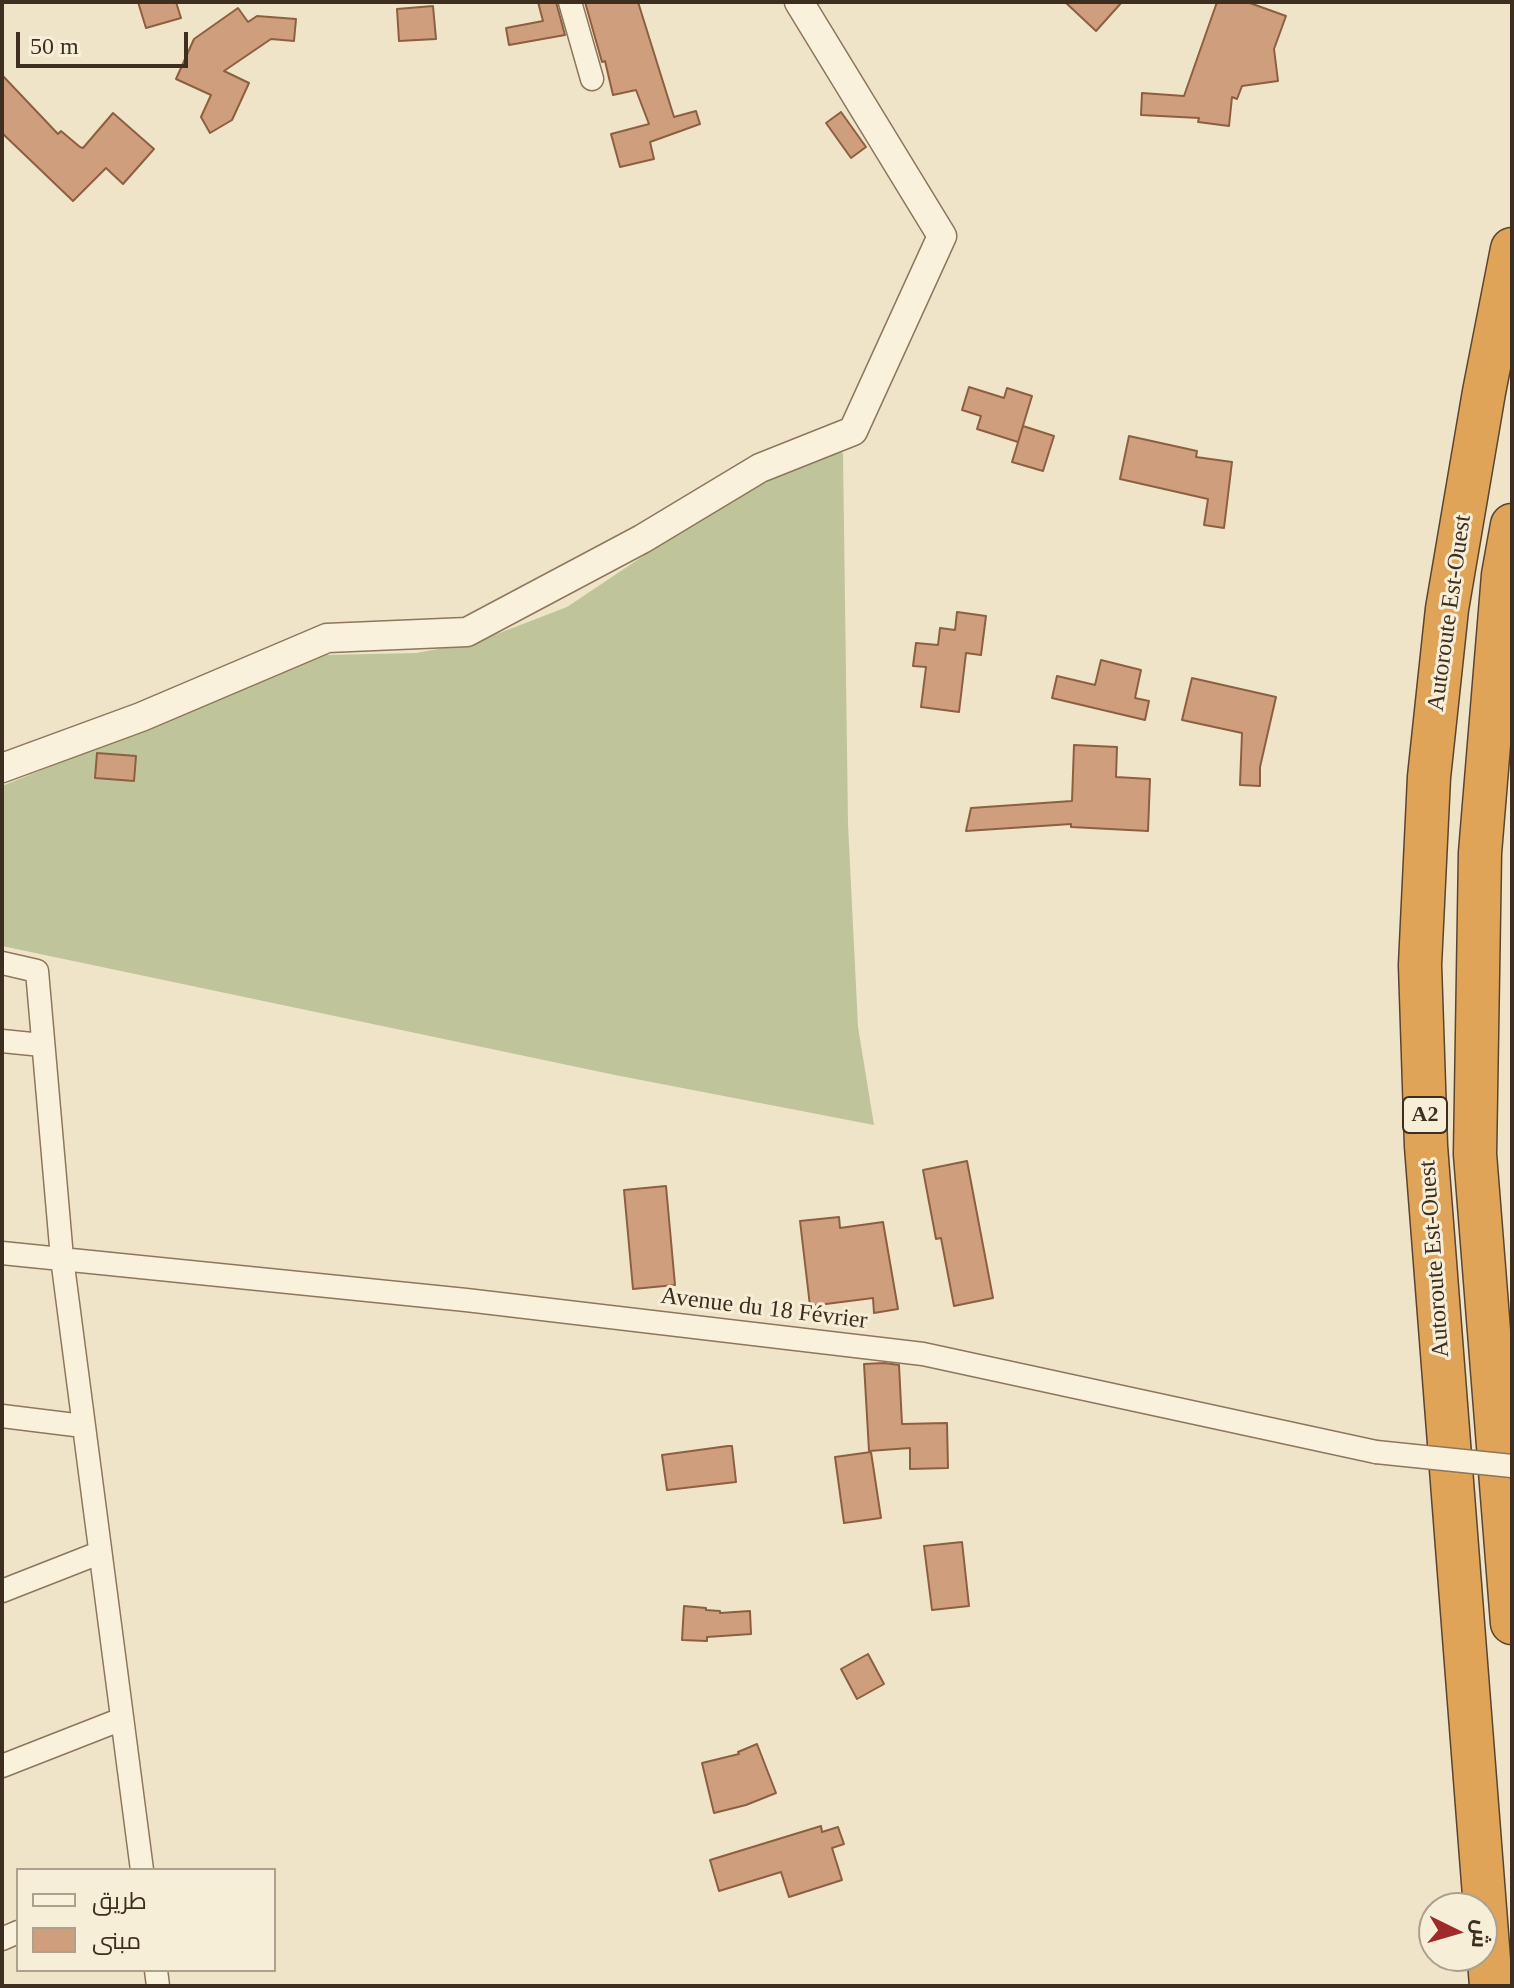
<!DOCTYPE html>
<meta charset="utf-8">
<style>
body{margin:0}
#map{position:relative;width:1514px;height:1988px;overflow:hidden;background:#f0e4c8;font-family:"Times New Roman",Cairo,serif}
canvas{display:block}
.frame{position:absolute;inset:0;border:4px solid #3d2e20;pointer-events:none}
.legend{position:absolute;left:16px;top:1868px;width:260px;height:104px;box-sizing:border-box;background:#f7eed8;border:2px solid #ada18e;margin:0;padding:10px 14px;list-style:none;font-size:24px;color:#3d2e20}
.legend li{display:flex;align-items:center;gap:16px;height:40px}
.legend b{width:40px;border:2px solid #ada18e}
.north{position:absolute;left:1418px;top:1892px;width:80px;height:80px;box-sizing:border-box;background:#f7eed8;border:2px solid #ada18e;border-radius:50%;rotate:95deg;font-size:22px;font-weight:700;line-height:32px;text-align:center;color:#3d2e20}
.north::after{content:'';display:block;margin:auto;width:28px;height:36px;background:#9e2a2b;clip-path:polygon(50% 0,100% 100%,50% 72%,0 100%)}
.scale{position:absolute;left:16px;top:32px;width:172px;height:36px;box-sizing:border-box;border:4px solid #3d2e20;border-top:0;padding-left:10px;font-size:24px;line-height:28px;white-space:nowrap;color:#3d2e20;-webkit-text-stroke:6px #f7eed8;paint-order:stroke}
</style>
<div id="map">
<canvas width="1514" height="1988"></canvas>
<div class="frame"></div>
<ul class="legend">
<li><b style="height:10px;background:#faf1dc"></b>طريق</li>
<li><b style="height:22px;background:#cf9f7d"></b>مبنى</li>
</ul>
<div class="north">ش</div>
<div class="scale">50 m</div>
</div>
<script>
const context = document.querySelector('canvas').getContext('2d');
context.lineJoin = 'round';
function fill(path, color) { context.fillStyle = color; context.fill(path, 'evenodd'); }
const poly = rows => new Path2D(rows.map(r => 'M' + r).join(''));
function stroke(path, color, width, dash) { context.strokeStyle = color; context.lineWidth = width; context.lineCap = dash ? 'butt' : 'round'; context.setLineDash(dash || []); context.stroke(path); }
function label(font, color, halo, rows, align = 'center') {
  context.font = font + ' "Times New Roman",serif'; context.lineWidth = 6; context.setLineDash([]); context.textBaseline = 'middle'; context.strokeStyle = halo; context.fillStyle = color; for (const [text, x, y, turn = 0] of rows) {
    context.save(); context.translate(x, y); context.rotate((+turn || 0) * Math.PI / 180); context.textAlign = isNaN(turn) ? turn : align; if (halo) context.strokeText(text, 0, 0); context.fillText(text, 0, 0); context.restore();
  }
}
fill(poly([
 [833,448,843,453,848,824,858,1027,874,1125,615,1075,2,946,2,786,326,655,416,653,476,642,567,607,742,490]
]), '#bfc49a');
const building = poly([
 [138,2,176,2,181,18,146,28,138,2],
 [538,2,556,2,565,35,509,45,506,28,543,21,538,2],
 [585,2,638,2,674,117,696,111,700,124,650,142,654,159,620,167,611,134,649,124,636,90,613,95,605,61,602,62,585,2],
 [1065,2,1122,2,1096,31,1065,2],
 [1217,2,1247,2,1286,16,1274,49,1278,81,1242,86,1237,99,1232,97,1229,126,1198,122,1199,118,1141,115,1142,93,1184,96,1217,2],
 [433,6,436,39,399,41,397,9,433,6],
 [238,8,248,22,257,16,296,19,294,41,271,39,224,71,249,83,232,120,210,133,201,117,211,95,176,79,194,39,238,8],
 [2,75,58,134,61,131,80,147,83,148,113,113,154,149,123,184,106,168,73,201,2,133,2,75],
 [841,112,866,147,851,158,826,123,841,112],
 [969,387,1004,398,1007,388,1032,396,1018,442,977,429,981,416,962,410,969,387],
 [1023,426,1054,436,1043,471,1012,462,1023,426],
 [1129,436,1197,451,1196,457,1232,462,1224,528,1204,525,1208,499,1120,479,1129,436],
 [957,612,986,616,981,655,966,653,959,712,921,707,926,667,913,666,916,643,938,645,940,628,955,630,957,612],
 [1101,660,1141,670,1135,698,1149,701,1145,720,1052,698,1057,676,1095,685,1101,660],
 [1192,678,1276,697,1260,767,1260,786,1240,785,1242,733,1182,720,1192,678],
 [1074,745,1117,747,1116,777,1150,779,1148,831,1071,827,1071,824,966,831,971,808,1072,801,1074,745],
 [97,753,136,756,134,781,95,778,97,753],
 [967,1161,993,1298,954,1306,941,1238,936,1239,923,1170,967,1161],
 [666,1186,675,1285,633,1289,624,1190,666,1186],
 [839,1217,840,1228,883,1222,898,1309,874,1313,873,1298,810,1306,800,1221,839,1217],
 [884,1363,899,1365,902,1424,947,1423,948,1468,910,1469,910,1448,869,1451,864,1364,884,1363],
 [728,1446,732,1446,736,1482,667,1490,662,1455,728,1446],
 [871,1452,881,1518,844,1523,835,1457,871,1452],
 [962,1542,969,1606,932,1610,924,1546,962,1542],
 [684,1606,706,1608,706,1610,720,1611,720,1613,750,1611,751,1634,707,1637,707,1641,682,1640,684,1606],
 [868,1654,884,1684,857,1699,841,1669,868,1654],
 [757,1744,776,1793,746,1805,714,1813,702,1763,739,1754,738,1752,757,1744],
 [821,1826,822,1832,838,1827,844,1844,832,1848,842,1880,789,1897,781,1872,719,1891,710,1860,821,1826]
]);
fill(building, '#cf9f7d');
stroke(building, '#8d5f41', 2);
const minor = poly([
 [570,2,592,79],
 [2,963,37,971,62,1258,142,1870],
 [2,1041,42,1045],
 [2,1253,466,1300,923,1354,1376,1452],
 [2,1416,83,1426],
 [2,1591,99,1553],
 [2,1766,122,1719],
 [2,1939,18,1932],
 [156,1970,158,1986]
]);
const tertiary = poly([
 [2,768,141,717,327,638,467,632,642,539,760,468,853,431,942,236,799,2]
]);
const motorway = poly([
 [1512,525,1503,575,1480,853,1475,1154,1512,1623],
 [1491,1986,1426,1146,1420,965,1429,777,1447,609,1484,392,1512,249]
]);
stroke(minor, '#8d765c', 25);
stroke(tertiary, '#8d765c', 31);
stroke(motorway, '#5b4430', 45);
stroke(minor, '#faf1dc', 22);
stroke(tertiary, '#faf1dc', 28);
stroke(motorway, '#e0a458', 42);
const minorBridge = poly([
 [1376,1452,1512,1466]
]);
stroke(minorBridge, '#8d765c', 25, []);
stroke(minorBridge, '#faf1dc', 22);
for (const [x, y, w] of [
 [1425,1115,44]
]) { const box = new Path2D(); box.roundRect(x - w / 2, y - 18, w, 36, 6); context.fillStyle = '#f7eed8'; context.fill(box); stroke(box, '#3d2e20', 2); }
label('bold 22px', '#3d2e20', null, [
 ["A2",1425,1115]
]);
label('24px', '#3d2e20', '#f7eed8', [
 ["Autoroute Est-Ouest",1450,613,-82],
 ["Autoroute Est-Ouest",1435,1259,-94],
 ["Avenue du 18 Février",764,1309,7]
]);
</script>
